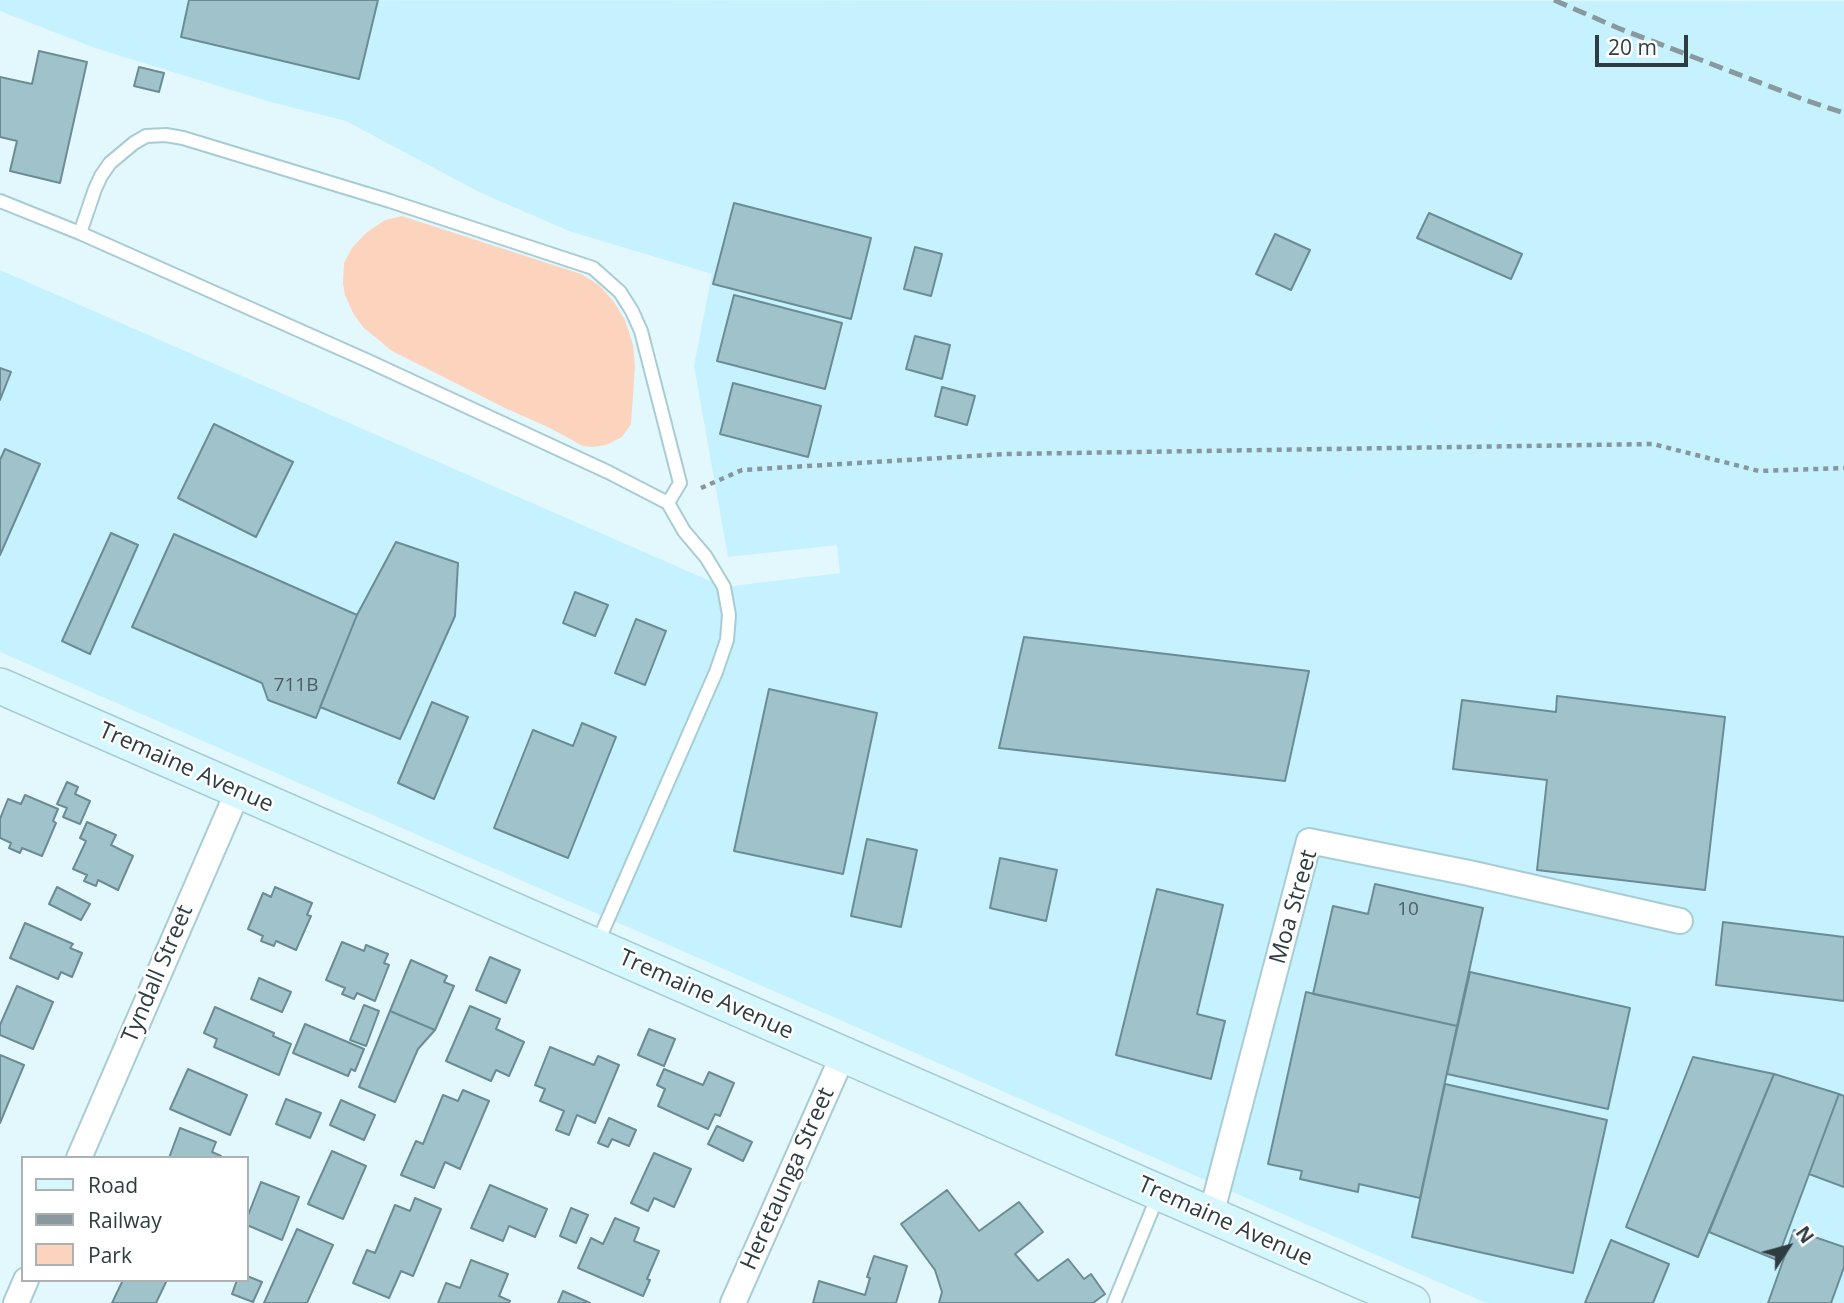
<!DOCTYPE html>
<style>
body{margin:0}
#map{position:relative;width:1844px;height:1303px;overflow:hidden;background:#e3f8fd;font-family:"Open Sans",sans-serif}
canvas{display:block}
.legend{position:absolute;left:21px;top:1156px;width:228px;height:126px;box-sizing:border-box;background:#fff;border:2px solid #acb1b3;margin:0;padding:9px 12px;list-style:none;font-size:21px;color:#2f3d41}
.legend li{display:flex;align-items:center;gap:14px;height:35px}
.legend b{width:35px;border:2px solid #acb1b3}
.north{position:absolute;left:1753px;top:1212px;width:70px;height:70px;-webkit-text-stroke:5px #fff;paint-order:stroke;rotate:54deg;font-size:19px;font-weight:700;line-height:28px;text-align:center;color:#2f3d41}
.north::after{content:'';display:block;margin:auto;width:24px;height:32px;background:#2f3d41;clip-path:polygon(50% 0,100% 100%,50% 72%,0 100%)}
.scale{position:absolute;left:1595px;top:35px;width:93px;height:32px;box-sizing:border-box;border:4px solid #2f3d41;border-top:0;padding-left:9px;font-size:21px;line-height:24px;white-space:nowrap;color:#2f3d41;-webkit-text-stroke:5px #fff;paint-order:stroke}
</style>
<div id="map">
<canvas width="1844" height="1303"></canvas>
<ul class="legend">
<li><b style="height:9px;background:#d7f7fe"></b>Road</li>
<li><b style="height:9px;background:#899a9f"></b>Railway</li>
<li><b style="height:19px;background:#fcd3bd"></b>Park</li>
</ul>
<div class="north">N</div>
<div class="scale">20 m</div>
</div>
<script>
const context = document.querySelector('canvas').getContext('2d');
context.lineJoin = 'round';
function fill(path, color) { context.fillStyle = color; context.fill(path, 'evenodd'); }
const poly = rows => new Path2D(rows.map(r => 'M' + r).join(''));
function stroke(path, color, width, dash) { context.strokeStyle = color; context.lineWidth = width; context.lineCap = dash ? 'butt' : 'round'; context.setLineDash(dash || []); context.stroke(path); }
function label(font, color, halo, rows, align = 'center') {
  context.font = font + ' "Open Sans",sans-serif'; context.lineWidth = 5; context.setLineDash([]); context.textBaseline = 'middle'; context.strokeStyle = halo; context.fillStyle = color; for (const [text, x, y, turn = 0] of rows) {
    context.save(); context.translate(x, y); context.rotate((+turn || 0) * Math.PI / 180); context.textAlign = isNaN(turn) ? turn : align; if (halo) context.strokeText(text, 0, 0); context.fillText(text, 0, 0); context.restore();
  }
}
fill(poly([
 [0,0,1844,1,1844,1303,1486,1303,0,652,0,270,724,587,840,573,837,545,728,557,694,366,712,274,569,231,481,193,346,121,267,101,95,48,0,11]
]), '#c5f2fe');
fill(poly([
 [402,216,581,274,599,285,614,302,625,320,633,345,635,366,631,424,622,437,606,445,592,447,583,446,548,427,505,408,392,351,364,328,354,315,345,295,343,283,344,263,352,248,366,233,385,220]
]), '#fcd3bd');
const building = poly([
 [189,0,378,0,359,79,181,37,189,0],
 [39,51,87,62,60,183,10,171,17,141,0,137,0,77,32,84,39,51],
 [139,67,164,73,159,92,134,86,139,67],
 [734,203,871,238,851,319,713,284,734,203],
 [1429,213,1522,254,1511,279,1417,238,1429,213],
 [1275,234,1310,250,1291,290,1256,274,1275,234],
 [915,247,942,254,931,296,904,289,915,247],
 [734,295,842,323,825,389,717,361,734,295],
 [915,336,950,345,942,379,906,369,915,336],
 [0,368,11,372,0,400,0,368],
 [733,383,821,406,808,457,720,434,733,383],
 [942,387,975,396,967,425,935,416,942,387],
 [214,424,293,462,256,537,178,498,214,424],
 [5,449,40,464,0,555,0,460,5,449],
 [111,533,138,545,90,654,62,641,111,533],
 [174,534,357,615,316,718,268,700,262,683,132,627,174,534],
 [396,542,458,563,455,616,400,739,320,707,357,615,396,542],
 [575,592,608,605,595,636,563,623,575,592],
 [636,619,666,631,645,685,615,673,636,619],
 [1024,637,1309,671,1285,781,999,748,1024,637],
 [769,689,877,713,843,874,734,851,769,689],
 [1557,696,1725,717,1705,890,1537,870,1547,780,1453,769,1462,700,1556,712,1557,696],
 [432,702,468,717,434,799,398,783,432,702],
 [582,723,616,737,568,858,494,828,533,730,573,746,582,723],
 [67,782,78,787,75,794,90,801,80,824,63,817,67,808,57,804,67,782],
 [25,795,58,809,53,821,56,823,42,856,22,848,20,853,9,848,11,843,0,838,0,819,8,799,21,804,25,795],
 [87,822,116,835,111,845,133,856,118,890,98,880,96,886,84,881,87,875,73,869,86,841,80,838,87,822],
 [867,839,917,850,901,927,851,916,867,839],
 [1000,858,1057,870,1046,921,990,908,1000,858],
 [1375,884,1483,908,1457,1026,1313,994,1333,906,1368,914,1375,884],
 [57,887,90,904,81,920,49,904,57,887],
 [275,887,312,903,307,915,311,916,296,950,276,941,274,946,261,941,263,936,248,929,263,893,271,897,275,887],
 [1157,889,1223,905,1197,1014,1225,1021,1211,1079,1116,1055,1157,889],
 [1723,922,1844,937,1844,1001,1716,985,1723,922],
 [25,923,73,944,70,948,82,953,72,977,61,972,58,979,10,958,25,923],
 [342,942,364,951,366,945,388,954,384,963,389,965,375,1001,357,993,354,999,342,994,345,988,326,980,342,942],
 [490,957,520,970,506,1003,476,990,490,957],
 [411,960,447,976,444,982,454,986,435,1030,390,1011,411,960],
 [1470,972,1630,1008,1608,1109,1447,1074,1470,972],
 [259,978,291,992,282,1012,251,999,259,978],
 [17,986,53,1002,33,1049,0,1035,0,1025,17,986],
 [1306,992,1457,1026,1420,1198,1359,1184,1358,1192,1300,1179,1302,1171,1268,1164,1306,992],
 [364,1005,379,1011,366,1046,350,1040,364,1005],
 [470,1006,500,1019,496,1029,524,1042,509,1076,496,1070,491,1081,446,1061,470,1006],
 [215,1007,274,1033,273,1036,291,1044,279,1075,214,1047,217,1039,204,1033,215,1007],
 [390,1011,435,1030,418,1049,395,1102,359,1087,390,1011],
 [305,1024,364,1049,355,1071,351,1069,348,1076,293,1053,305,1024],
 [649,1029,675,1039,664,1066,638,1055,649,1029],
 [550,1047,594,1065,598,1056,619,1065,595,1123,577,1115,569,1135,556,1130,564,1111,540,1101,545,1089,535,1085,550,1047],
 [0,1055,24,1065,0,1123,0,1055],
 [1693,1057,1774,1074,1698,1257,1626,1227,1693,1057],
 [188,1069,247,1095,230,1135,170,1109,188,1069],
 [664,1069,703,1085,709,1072,734,1083,720,1116,715,1114,708,1129,658,1106,665,1089,657,1085,664,1069],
 [1774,1074,1839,1094,1777,1260,1709,1232,1774,1074],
 [1445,1084,1607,1120,1573,1273,1412,1237,1445,1084],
 [463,1090,489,1101,460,1169,445,1162,434,1188,401,1175,416,1141,423,1144,443,1095,458,1101,463,1090],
 [1839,1094,1844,1096,1844,1187,1809,1174,1839,1094],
 [286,1099,321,1113,310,1138,276,1124,286,1099],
 [341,1100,375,1115,364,1140,330,1125,341,1100],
 [609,1118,636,1130,629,1146,612,1139,608,1147,598,1143,609,1118],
 [717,1126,752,1142,743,1161,708,1144,717,1126],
 [180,1128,216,1142,212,1152,221,1156,221,1158,169,1158,180,1128],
 [332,1151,366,1166,343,1219,308,1204,332,1151],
 [654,1153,691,1169,674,1207,654,1198,648,1211,631,1203,654,1153],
 [261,1182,299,1197,282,1240,247,1225,247,1218,261,1182],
 [490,1185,547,1209,535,1237,509,1226,503,1241,471,1228,490,1185],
 [947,1190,979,1231,1019,1202,1043,1232,1015,1254,1038,1281,1068,1259,1084,1279,1091,1274,1105,1294,1093,1303,939,1303,942,1292,935,1270,901,1224,947,1190],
 [415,1198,441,1209,413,1276,401,1271,389,1298,353,1283,367,1250,375,1253,395,1205,410,1211,415,1198],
 [571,1208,588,1215,576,1243,560,1236,571,1208],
 [615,1218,639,1228,634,1241,659,1251,647,1279,650,1280,643,1296,578,1268,591,1238,603,1244,615,1218],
 [297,1229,333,1245,307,1303,264,1303,297,1229],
 [1794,1230,1844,1247,1844,1267,1831,1303,1768,1303,1794,1230],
 [1611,1240,1669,1264,1653,1303,1585,1303,1611,1240],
 [874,1256,907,1266,896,1303,813,1303,819,1281,865,1295,870,1278,867,1277,874,1256],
 [471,1260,508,1274,499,1296,510,1301,509,1303,438,1303,446,1283,460,1288,471,1260],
 [247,1276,262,1282,253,1302,232,1294,237,1280,247,1280,247,1276],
 [123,1280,167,1280,156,1303,112,1303,123,1280],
 [563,1291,590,1303,558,1303,563,1291]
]);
fill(building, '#a0c3cb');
stroke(building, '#6b8c95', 2);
const service = poly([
 [166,135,183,138,390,201,593,268,620,292,632,311,641,331,680,483,668,503,608,472,366,360,80,233,95,189,101,176,110,163,134,143,146,136,166,135],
 [0,201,80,233],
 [597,944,716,672,727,640,729,615,724,587,706,557,684,531,668,503],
 [1114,1303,1159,1193]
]);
const minor = poly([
 [79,1158,238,791],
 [1211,1215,1309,841,1469,873,1680,921],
 [16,1303,26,1280],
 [733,1303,843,1055]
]);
const secondary = poly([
 [0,686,1412,1303]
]);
stroke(service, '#a8ccd4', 16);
stroke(minor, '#a8ccd4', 28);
stroke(secondary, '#a8ccd4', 38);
stroke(poly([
 [701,488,742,470,1006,454,1653,444,1759,471,1844,468]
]), '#86979c', 4.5, [5, 5]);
stroke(service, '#fff', 12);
stroke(minor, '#fff', 24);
stroke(secondary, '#d7f7fe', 35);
stroke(poly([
 [1554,0,1618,28,1805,100,1844,113]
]), '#899a9f', 5, [14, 7]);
label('19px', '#4b5e64', null, [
 ["711B",296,686],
 ["10",1408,910]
]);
label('23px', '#2f3d41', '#fff', [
 ["Tremaine Avenue",186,768,24],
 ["Moa Street",1294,907,-74],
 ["Tyndall Street",158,974,-67],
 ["Tremaine Avenue",706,995,24],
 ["Heretaunga Street",788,1179,-66],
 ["Tremaine Avenue",1225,1222,24]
]);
</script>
